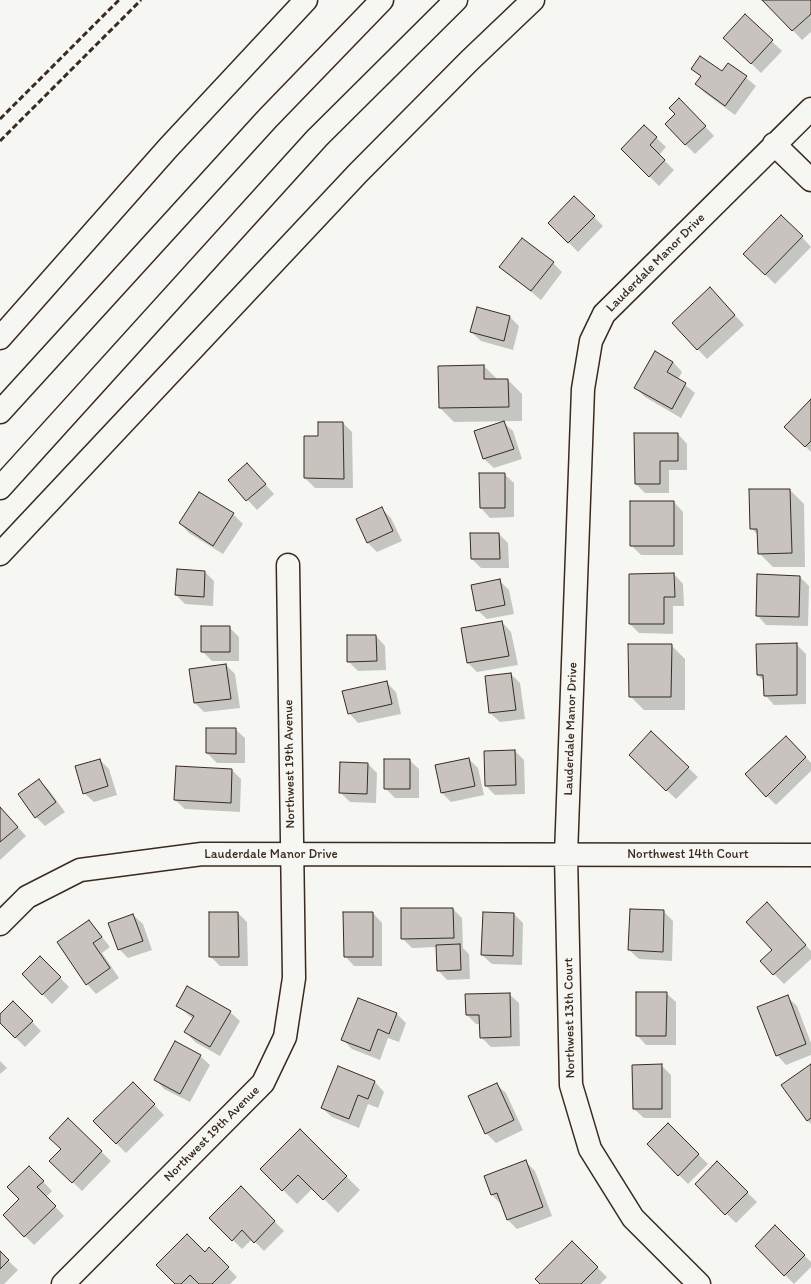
<!DOCTYPE html>
<style>
body{margin:0}
canvas{display:block;background:#f6f6f2}
</style>
<canvas width="811" height="1284"></canvas>
<script>
const context = document.querySelector('canvas').getContext('2d');
context.lineJoin = 'round';
function fill(path, color) { context.fillStyle = color; context.fill(path, 'evenodd'); }
const poly = rows => new Path2D(rows.map(r => 'M' + r).join(''));
function stroke(path, color, width, dash) { context.strokeStyle = color; context.lineWidth = width; context.lineCap = dash ? 'butt' : 'round'; context.setLineDash(dash || []); context.stroke(path); }
function label(font, color, halo, rows, align = 'center') {
  context.font = font + ' Itim,sans-serif'; context.lineWidth = 3; context.setLineDash([]); context.textBaseline = 'middle'; context.strokeStyle = halo; context.fillStyle = color; for (const [text, x, y, turn = 0] of rows) {
    context.save(); context.translate(x, y); context.rotate((+turn || 0) * Math.PI / 180); context.textAlign = isNaN(turn) ? turn : align; if (halo) context.strokeText(text, 0, 0); context.fillText(text, 0, 0); context.restore();
  }
}
fill(poly([
 [764,0,811,0,811,32,802,40],
 [745,16,782,51,761,73,734,47],
 [729,64,756,86,735,115,705,93,696,84,701,77,692,69,722,73],
 [688,108,714,136,695,154,685,144],
 [644,126,666,147,659,155,674,170,659,186,622,149],
 [574,197,603,226,578,252,549,223],
 [802,237,811,247,775,284,744,254],
 [553,263,562,272,541,300,501,267],
 [719,298,744,325,707,359,673,323],
 [510,317,519,326,513,350,481,341,471,332],
 [673,362,682,372,678,379,695,393,681,418,645,397,636,388],
 [484,366,498,380,508,380,522,394,522,421,454,422,440,408],
 [811,400,811,452,786,427],
 [503,422,513,431,522,459,494,468,484,459,475,432],
 [343,423,352,432,353,488,315,488,305,478,305,437,319,437],
 [635,434,678,434,687,444,687,470,669,470,669,493,645,493,636,484],
 [256,474,274,494,257,510,229,480],
 [480,474,504,474,514,483,514,517,490,518,481,508],
 [790,490,804,504,805,567,773,567,759,553,759,536,751,528],
 [674,502,683,512,683,555,641,555,631,545],
 [382,509,391,518,402,541,377,552,367,542],
 [233,514,243,524,223,554,189,533,180,523],
 [499,534,508,543,509,568,481,568,472,559],
 [177,570,205,572,214,581,213,606,185,604,176,595],
 [674,574,683,584,684,606,673,606,673,634,639,633,630,624,630,575],
 [800,577,809,586,808,626,766,625,757,615],
 [499,580,509,590,514,614,487,619,477,610],
 [502,622,511,632,518,665,477,672,468,663],
 [229,627,239,637,239,661,212,661,202,651],
 [376,636,385,646,386,670,358,671,348,661],
 [796,644,806,654,806,704,774,705,765,695,764,681,758,675],
 [671,645,685,659,685,710,644,710,630,696],
 [226,665,235,674,240,708,204,712,195,703],
 [511,674,520,683,525,719,500,722,490,713],
 [387,683,396,692,401,714,358,723,349,713],
 [207,729,235,729,245,738,245,763,217,763,207,753],
 [651,733,698,777,676,799,639,764],
 [795,746,811,763,811,771,776,805,767,796],
 [515,751,524,760,525,794,495,795,486,786],
 [469,759,478,768,484,795,451,802,441,792],
 [100,760,109,769,117,795,94,802,84,793],
 [409,760,419,769,419,798,395,798,385,788],
 [368,764,377,773,376,803,350,802,340,792],
 [232,770,241,779,240,812,185,809,175,800],
 [39,780,48,789,65,812,45,826,36,817],
 [0,807,26,836,0,860],
 [453,909,462,918,463,948,469,954,470,979,447,980,438,970,437,947,412,948,402,938],
 [663,911,673,921,672,961,639,959,629,950],
 [238,913,247,922,248,966,220,966,210,956],
 [373,913,382,923,382,966,354,966,345,956],
 [777,913,811,951,811,959,784,984,761,961,773,950],
 [514,914,523,923,522,965,492,964,482,955],
 [133,915,143,924,152,950,128,958,119,949],
 [89,921,110,947,102,953,119,978,96,994,87,984],
 [40,957,69,987,52,1004,23,974],
 [666,993,676,1002,676,1045,646,1045,637,1035],
 [509,994,519,1003,520,1046,491,1047,481,1037,481,1024,476,1024,467,1015,466,995],
 [787,997,797,1006,811,1043,811,1055,786,1065,777,1055],
 [13,1002,41,1031,25,1047,0,1022,0,1015],
 [177,1005,230,1012,240,1021,220,1056,195,1042,186,1032,193,1019],
 [397,1014,406,1023,399,1042,388,1038,380,1060,352,1049,343,1040],
 [200,1056,210,1065,190,1102,164,1089,155,1079],
 [0,1061,7,1068,0,1074],
 [661,1065,671,1075,671,1118,644,1118,634,1109,633,1066],
 [811,1065,811,1124,807,1120],
 [338,1068,375,1082,384,1092,378,1108,368,1104,359,1128,332,1117,322,1108],
 [133,1083,164,1115,126,1153,94,1121],
 [496,1084,506,1093,523,1130,496,1143,486,1133],
 [68,1120,111,1161,82,1191,51,1161,62,1150],
 [668,1124,708,1164,688,1184,648,1144],
 [300,1131,360,1190,338,1213,313,1188,297,1204,262,1169],
 [526,1162,535,1171,552,1216,517,1229,508,1220,501,1204,492,1195,485,1176],
 [717,1163,757,1202,736,1223,696,1184],
 [29,1167,52,1191,46,1197,64,1216,34,1245,4,1215,21,1199],
 [241,1188,284,1231,264,1251,252,1239,242,1249,211,1218],
 [775,1227,811,1262,811,1267,794,1284,756,1246],
 [572,1243,607,1277,600,1284,542,1284],
 [209,1249,237,1277,230,1284,177,1284],
 [0,1253,18,1270,4,1284,0,1284]
]), '#0003');
const building = poly([
 [762,0,811,0,811,14,792,31,762,0],
 [745,14,773,40,751,64,723,38,745,14],
 [700,56,722,71,728,63,747,76,725,106,695,84,701,76,691,69,700,56],
 [679,98,706,126,685,145,665,124,675,114,669,108,679,98],
 [644,125,657,137,650,145,665,160,649,177,621,149,644,125],
 [574,196,595,216,568,243,548,223,574,196],
 [781,215,803,236,765,275,743,254,781,215],
 [522,238,554,262,531,291,499,267,522,238],
 [710,287,735,315,697,350,672,323,710,287],
 [477,307,510,316,504,341,470,332,477,307],
 [655,351,673,362,667,372,686,383,672,409,634,388,655,351],
 [484,365,484,379,508,379,509,407,439,408,438,366,484,365],
 [811,399,811,441,805,447,784,427,811,399],
 [504,421,514,449,483,459,474,431,504,421],
 [318,422,343,422,344,479,304,478,304,436,318,436,318,422],
 [634,433,678,433,678,461,660,461,660,484,635,484,634,433],
 [247,463,266,484,246,501,228,480,247,463],
 [479,473,505,473,505,508,480,508,479,473],
 [749,489,790,489,792,553,758,554,757,529,750,529,749,489],
 [199,492,234,513,213,546,179,523,199,492],
 [630,501,674,501,674,546,630,546,630,501],
 [382,507,393,531,367,543,356,519,382,507],
 [470,533,499,533,500,559,471,559,470,533],
 [177,569,205,571,204,597,175,595,177,569],
 [674,573,675,597,664,597,664,624,629,624,629,574,674,573],
 [757,574,800,576,799,617,756,616,757,574],
 [500,579,505,605,476,611,471,585,500,579],
 [502,621,509,656,467,663,461,628,502,621],
 [201,626,230,626,230,652,201,652,201,626],
 [347,635,376,635,377,661,347,662,347,635],
 [797,643,797,695,764,696,763,675,757,675,756,644,797,643],
 [628,644,672,644,671,697,629,697,628,644],
 [226,664,231,699,194,703,189,669,226,664],
 [511,673,516,710,489,713,485,676,511,673],
 [387,681,392,704,348,714,342,691,387,681],
 [206,728,236,728,236,754,206,753,206,728],
 [651,731,689,767,666,791,629,755,651,731],
 [786,736,806,757,766,797,745,774,786,736],
 [515,750,516,785,485,786,484,751,515,750],
 [469,758,475,786,441,793,435,765,469,758],
 [100,759,108,786,83,794,75,766,100,759],
 [384,759,410,759,410,789,384,789,384,759],
 [340,762,368,763,367,794,339,793,340,762],
 [176,766,232,769,231,803,174,800,176,766],
 [39,779,56,802,35,818,18,794,39,779],
 [0,807,18,827,0,842,0,807],
 [767,902,806,945,773,975,760,961,772,950,746,922,767,902],
 [401,908,453,908,454,938,401,939,401,908],
 [630,909,664,910,663,952,628,950,630,909],
 [209,912,238,912,239,957,209,957,209,912],
 [343,912,373,912,373,957,344,957,343,912],
 [483,912,514,913,513,956,481,955,483,912],
 [133,914,143,941,118,950,108,923,133,914],
 [89,920,102,937,93,943,110,968,86,985,57,942,89,920],
 [460,944,461,970,437,971,436,945,460,944],
 [40,956,61,977,42,995,22,974,40,956],
 [187,986,231,1011,210,1047,184,1032,194,1016,176,1006,187,986],
 [636,992,667,992,666,1036,636,1036,636,992],
 [510,993,511,1037,480,1038,479,1015,466,1015,465,994,510,993],
 [788,995,806,1044,776,1056,757,1007,788,995],
 [358,998,397,1013,389,1034,378,1029,370,1051,341,1040,358,998],
 [13,1001,33,1021,15,1038,0,1023,0,1014,13,1001],
 [175,1041,201,1055,180,1094,154,1080,175,1041],
 [662,1064,662,1109,633,1109,632,1065,662,1064],
 [811,1064,811,1118,807,1121,781,1085,811,1064],
 [338,1066,375,1081,368,1099,358,1095,349,1119,321,1108,338,1066],
 [133,1082,155,1104,116,1144,93,1121,133,1082],
 [497,1083,514,1120,485,1134,468,1096,497,1083],
 [68,1118,102,1151,72,1183,49,1161,61,1149,49,1138,68,1118],
 [668,1123,699,1154,678,1176,647,1144,668,1123],
 [300,1129,347,1176,323,1200,298,1175,282,1191,260,1169,300,1129],
 [526,1160,543,1207,507,1220,497,1193,491,1195,484,1176,526,1160],
 [717,1161,748,1192,725,1215,695,1184,717,1161],
 [29,1166,44,1181,37,1187,56,1206,24,1237,3,1215,19,1199,7,1187,29,1166],
 [241,1186,275,1221,254,1243,242,1230,232,1241,209,1218,241,1186],
 [775,1225,805,1255,784,1276,755,1246,775,1225],
 [187,1234,205,1252,209,1247,229,1267,212,1284,199,1284,190,1275,181,1284,175,1284,156,1265,187,1234],
 [572,1241,598,1267,581,1284,540,1284,535,1279,572,1241],
 [0,1251,9,1260,0,1269,0,1251]
]);
fill(building, '#c8c3be');
stroke(building, '#3b2a1e', 1);
const minor = poly([
 [774,144,811,180],
 [0,924,27,897,80,870,202,854,811,855],
 [63,1284,263,1083,285,1037,294,978,288,565],
 [699,1284,633,1218,590,1149,571,1085,566,855,583,389,591,341,604,314,811,109]
]);
const highway = poly([
 [0,338,168,148,306,0],
 [0,412,267,119,382,0],
 [0,488,317,138,456,0],
 [0,554,358,173,469,61,533,0]
]);
stroke(minor, '#3b2a1e', 25);
stroke(highway, '#3b2a1e', 25);
stroke(minor, '#f6f6f2', 22);
stroke(highway, '#f6f6f2', 22);
stroke(poly([
 [0,119,119,0],
 [0,141,141,0]
]), '#3b2a1e', 3, [6, 3]);
label('13px', '#3b2a1e', '#f6f6f2', [
 ["Lauderdale Manor Drive",656,263,-45],
 ["Lauderdale Manor Drive",571,729,-88],
 ["Northwest 19th Avenue",290,764,-91],
 ["Lauderdale Manor Drive",271,855],
 ["Northwest 14th Court",688,855],
 ["Northwest 13th Court",570,1018,-91],
 ["Northwest 19th Avenue",212,1134,-45]
]);
</script>
